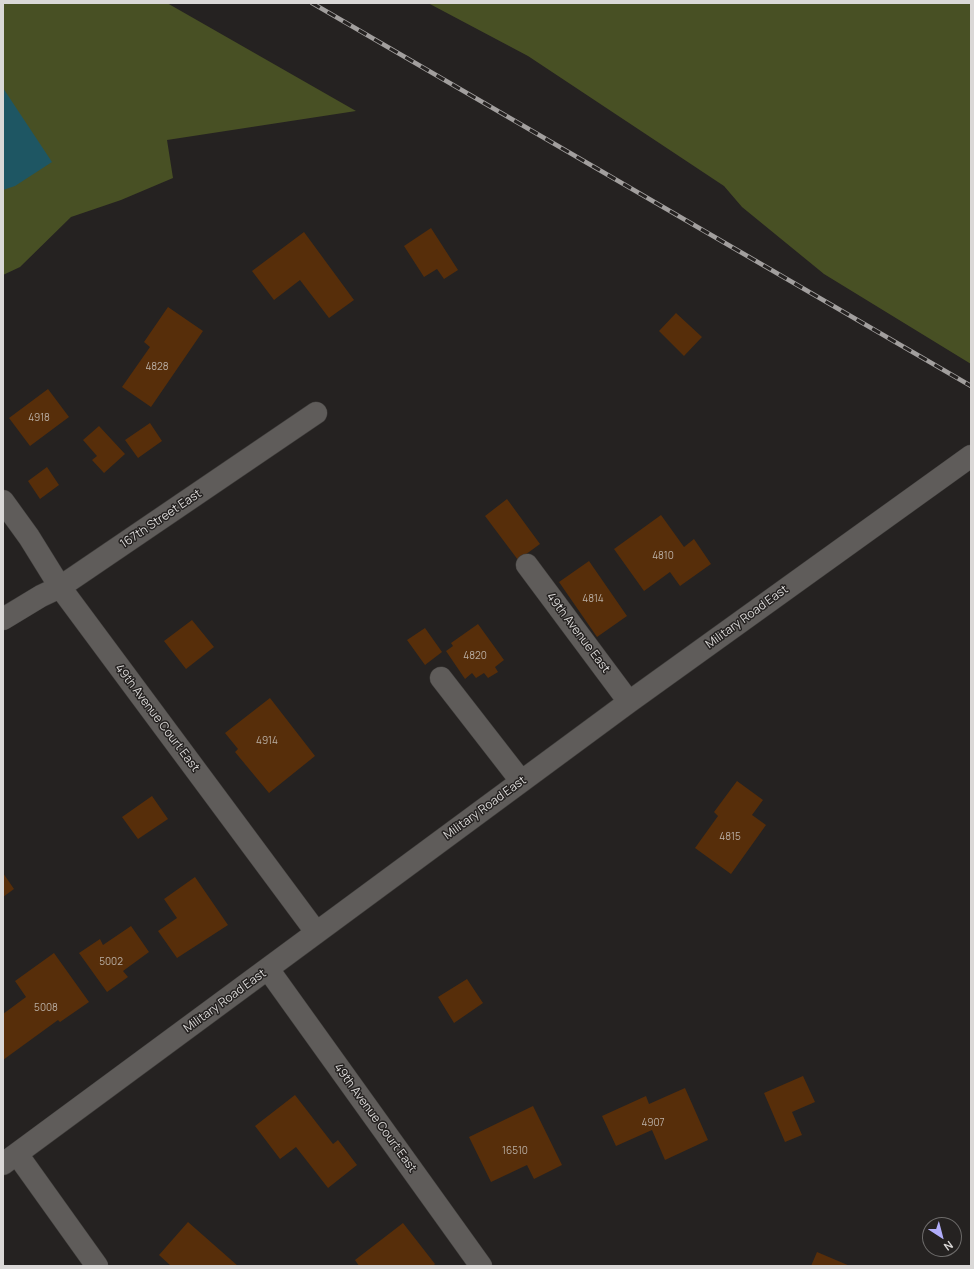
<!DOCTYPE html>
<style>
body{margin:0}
#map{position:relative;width:974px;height:1269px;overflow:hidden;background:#252221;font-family:Manrope,sans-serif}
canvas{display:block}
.frame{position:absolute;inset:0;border:4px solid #dad8d7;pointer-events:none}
.north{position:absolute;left:922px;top:1217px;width:40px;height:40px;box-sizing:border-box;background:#252221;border:1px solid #6d6b6a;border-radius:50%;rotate:144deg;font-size:11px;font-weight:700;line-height:16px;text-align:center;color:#dad8d7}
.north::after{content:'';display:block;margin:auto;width:14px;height:18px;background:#b1adfa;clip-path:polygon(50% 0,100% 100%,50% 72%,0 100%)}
</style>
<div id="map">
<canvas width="974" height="1269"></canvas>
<div class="frame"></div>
<div class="north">N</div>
</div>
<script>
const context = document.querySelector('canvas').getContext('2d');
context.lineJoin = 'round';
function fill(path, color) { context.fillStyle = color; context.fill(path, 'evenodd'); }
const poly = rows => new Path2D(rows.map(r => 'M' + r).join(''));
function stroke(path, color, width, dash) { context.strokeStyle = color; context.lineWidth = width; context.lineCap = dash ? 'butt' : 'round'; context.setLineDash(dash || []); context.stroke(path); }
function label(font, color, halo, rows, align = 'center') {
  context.font = font + ' Manrope,sans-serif'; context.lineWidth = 3; context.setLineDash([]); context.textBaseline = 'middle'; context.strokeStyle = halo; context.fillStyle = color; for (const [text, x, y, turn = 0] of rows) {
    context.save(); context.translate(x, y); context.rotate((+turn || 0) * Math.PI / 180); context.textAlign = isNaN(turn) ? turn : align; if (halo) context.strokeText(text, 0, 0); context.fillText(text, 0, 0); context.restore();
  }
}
fill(poly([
 [3,3,167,3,356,111,167,140,173,178,121,200,71,217,20,267,3,275],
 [428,3,971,3,971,364,824,274,742,207,724,186,528,56]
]), '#485024');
fill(poly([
 [3,88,52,162,15,186,3,190]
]), '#1e5663');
fill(poly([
 [431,228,458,270,444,279,437,269,424,277,404,246],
 [304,232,354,300,329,318,300,280,274,300,252,271],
 [168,307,203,331,151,407,122,387,150,347,144,342],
 [676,313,702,337,684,356,659,331],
 [48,389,69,417,30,446,9,418],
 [150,423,162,441,138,458,125,440],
 [99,426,125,454,104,473,92,460,97,456,83,440],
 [47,467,59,485,40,499,28,481],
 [507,499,540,544,518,560,485,516],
 [661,515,684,547,694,539,711,564,680,586,670,572,644,591,614,549],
 [589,561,627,616,597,637,559,582],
 [192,620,214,647,186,669,164,641],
 [478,624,504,660,495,667,498,672,488,678,484,673,476,678,472,673,465,679,446,651,453,646,451,643],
 [425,628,442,652,425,665,407,640],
 [270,698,315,756,269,793,235,752,238,749,225,733],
 [737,781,763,800,752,815,766,825,731,874,695,848,718,816,714,812],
 [152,796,168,819,138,839,122,817],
 [3,873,14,889,3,897],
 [195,877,228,925,177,958,158,931,177,918,164,899],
 [131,926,149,952,123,971,128,977,107,992,79,953,100,939,103,945],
 [54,953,89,1002,60,1022,58,1020,3,1060,3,1014,26,997,15,981],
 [467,979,483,1003,454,1023,438,997],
 [803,1076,815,1102,792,1112,802,1135,785,1142,764,1093],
 [685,1088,708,1140,665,1160,652,1130,616,1146,602,1116,646,1096,649,1104],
 [295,1095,333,1144,338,1140,357,1165,328,1188,296,1147,280,1159,255,1126],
 [533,1106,562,1165,534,1179,527,1165,491,1182,469,1137],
 [188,1222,238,1266,171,1266,159,1255],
 [403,1223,435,1264,433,1266,359,1266,355,1260],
 [817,1252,850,1266,811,1266]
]), '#572e0a');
const minor = poly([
 [3,501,29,537,60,587,316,932],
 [527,565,629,702],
 [3,619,41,596,60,587,316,413],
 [441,678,521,781],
 [268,969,481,1266],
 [17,1154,97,1266],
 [3,1164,629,702,971,456]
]);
stroke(minor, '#3f3d3b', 23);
stroke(minor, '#5f5c5a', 22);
const rail = poly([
 [312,3,971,386]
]);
stroke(rail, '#a29f9e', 4.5);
stroke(rail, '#252221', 3, [9]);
label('10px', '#b9aea4', null, [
 ["4828",157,367],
 ["4918",39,418],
 ["4810",663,556],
 ["4814",593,599],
 ["4820",475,656],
 ["4914",267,741],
 ["4815",730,837],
 ["5002",111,962],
 ["5008",46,1008],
 ["4907",653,1123],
 ["16510",515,1151]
]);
label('12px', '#dad8d7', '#252221', [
 ["167th Street East",161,519,-34],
 ["Military Road East",747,617,-36],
 ["49th Avenue East",578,633,53],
 ["49th Avenue Court East",157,718,53],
 ["Military Road East",485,808,-36],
 ["Military Road East",225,1001,-36],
 ["49th Avenue Court East",375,1118,54]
]);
</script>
